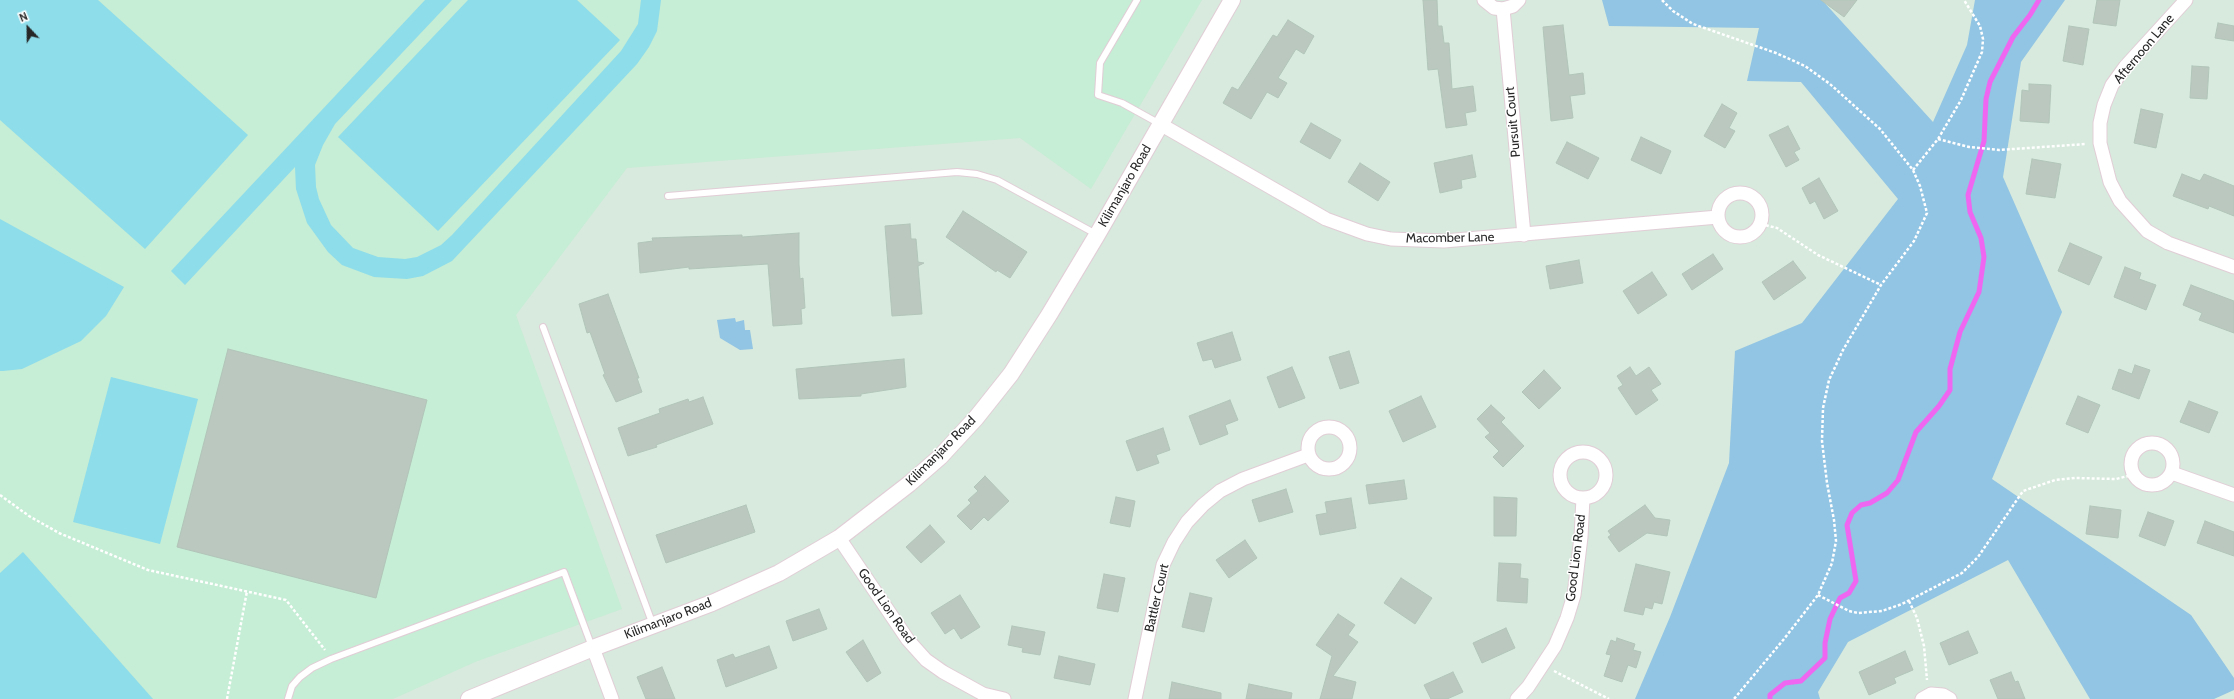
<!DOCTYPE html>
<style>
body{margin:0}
#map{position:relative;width:2234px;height:699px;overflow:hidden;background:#d7eadd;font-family:Cabin,sans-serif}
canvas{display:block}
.north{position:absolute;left:8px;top:8px;width:40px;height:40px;-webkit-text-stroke:3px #fff;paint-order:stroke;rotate:338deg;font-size:11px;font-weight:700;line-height:16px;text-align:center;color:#272727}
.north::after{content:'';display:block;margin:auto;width:14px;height:18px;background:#272727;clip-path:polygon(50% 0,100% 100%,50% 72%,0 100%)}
</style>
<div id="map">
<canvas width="2234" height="699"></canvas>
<div class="north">N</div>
</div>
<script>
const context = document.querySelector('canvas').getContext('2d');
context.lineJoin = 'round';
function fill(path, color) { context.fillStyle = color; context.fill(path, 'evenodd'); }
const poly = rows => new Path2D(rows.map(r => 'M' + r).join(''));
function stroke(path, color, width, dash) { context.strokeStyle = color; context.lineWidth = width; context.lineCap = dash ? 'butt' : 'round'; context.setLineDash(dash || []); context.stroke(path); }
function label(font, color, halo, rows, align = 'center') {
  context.font = font + ' Cabin,sans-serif'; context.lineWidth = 3; context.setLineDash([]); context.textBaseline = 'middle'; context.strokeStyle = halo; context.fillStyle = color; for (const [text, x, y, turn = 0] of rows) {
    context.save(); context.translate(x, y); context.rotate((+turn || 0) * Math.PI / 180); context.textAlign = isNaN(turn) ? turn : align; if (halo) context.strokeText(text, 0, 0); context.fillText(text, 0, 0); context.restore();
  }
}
fill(poly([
 [0,0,1202,0,1091,189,1020,138,627,168,516,315,622,609,475,662,393,699,0,699]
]), '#c6edd5');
fill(poly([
 [1602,0,1822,0,1933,122,1967,45,1975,0,2065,0,2021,62,2003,177,2062,312,1992,479,2191,615,2234,678,2234,690,2214,699,2090,699,2008,560,1848,642,1818,692,1820,699,1635,699,1670,617,1729,463,1735,351,1802,323,1898,199,1801,82,1747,81,1759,28,1609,26],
 [735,318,736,322,744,320,745,330,750,330,753,349,740,350,720,338,717,320]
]), '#92c4e3');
fill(poly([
 [0,0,98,0,248,135,145,249,0,120],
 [425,0,452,0,335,124,323,145,315,165,316,187,319,199,331,225,353,248,378,257,405,259,417,257,441,245,452,235,621,51,638,24,641,0,661,0,657,31,649,47,637,64,452,261,423,276,407,279,374,277,342,265,328,252,307,223,296,189,295,167,185,285,171,271],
 [468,0,577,0,620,40,438,231,338,137],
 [0,219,124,287,106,316,81,341,22,369,3,371,0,371],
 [111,377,198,399,160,544,73,522],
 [23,552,153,699,0,699,0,573]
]), '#8dddeb');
stroke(poly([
 [1770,699,1770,695,1785,683,1801,681,1825,658,1825,643,1830,619,1840,598,1849,593,1856,581,1847,525,1852,513,1861,505,1870,503,1887,493,1898,480,1916,432,1939,406,1950,390,1950,369,1960,332,1979,292,1984,257,1981,238,1970,212,1968,195,1984,141,1986,99,1990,82,2013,37,2030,15,2039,0]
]), '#ef67f0', 5);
const building = poly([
 [1423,0,1437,0,1438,26,1442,26,1444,43,1449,43,1452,89,1473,86,1476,111,1465,113,1467,125,1446,128,1438,69,1428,70,1423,0],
 [1821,0,1857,0,1844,17,1821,0],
 [2097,0,2120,0,2116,26,2093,23,2097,0],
 [1288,20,1314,36,1304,54,1296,49,1278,78,1287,83,1278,98,1267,92,1251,119,1223,103,1232,87,1238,90,1273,35,1277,37,1288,20],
 [2218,23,2234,26,2234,41,2215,38,2218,23],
 [1563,25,1569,75,1583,73,1585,94,1570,96,1573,118,1551,121,1543,27,1563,25],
 [2069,26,2089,29,2083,65,2063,61,2069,26],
 [2192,66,2209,67,2207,99,2190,98,2192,66],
 [2029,84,2051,85,2049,123,2020,121,2022,90,2029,91,2029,84],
 [1722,104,1737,113,1729,128,1735,131,1725,148,1704,136,1722,104],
 [2141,109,2163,114,2156,148,2134,143,2141,109],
 [1311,123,1341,140,1330,159,1300,142,1311,123],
 [1788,126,1800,149,1794,152,1799,160,1786,167,1769,135,1788,126],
 [1641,137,1671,151,1661,174,1631,160,1641,137],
 [1567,142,1599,158,1588,179,1556,163,1567,142],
 [1472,155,1476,177,1461,180,1462,188,1440,193,1434,163,1472,155],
 [2032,159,2061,164,2055,198,2026,194,2032,159],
 [1360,163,1390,182,1378,201,1348,182,1360,163],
 [2182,174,2200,181,2204,174,2234,186,2234,216,2209,206,2208,209,2173,196,2182,174],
 [1819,178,1838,211,1824,219,1815,201,1810,204,1802,188,1819,178],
 [963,211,1027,252,1010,278,997,270,996,272,946,237,963,211],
 [910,224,911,239,916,239,918,262,924,263,918,266,922,314,892,316,885,226,910,224],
 [799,233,799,264,800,279,803,278,805,308,801,309,802,324,773,326,768,264,689,269,689,267,640,273,638,243,653,241,652,238,742,235,742,237,799,233],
 [2070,243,2102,257,2089,285,2058,271,2070,243],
 [1713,254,1723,269,1692,290,1682,274,1713,254],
 [1579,260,1583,283,1550,289,1546,266,1579,260],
 [1793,261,1806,278,1774,300,1762,282,1793,261],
 [2125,267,2141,273,2139,279,2156,285,2146,310,2114,297,2125,267],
 [1652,272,1667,295,1638,314,1623,291,1652,272],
 [2191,285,2234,301,2234,333,2199,320,2202,313,2183,305,2191,285],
 [608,294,639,378,637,378,642,392,616,402,603,375,605,374,590,332,587,333,579,304,608,294],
 [1232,332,1241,360,1215,368,1212,359,1203,361,1197,343,1232,332],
 [228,349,427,400,376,598,177,547,228,349],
 [1349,351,1359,383,1340,389,1329,357,1349,351],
 [904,359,906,387,861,394,861,396,799,399,796,369,904,359],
 [2135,365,2150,370,2139,399,2112,389,2119,369,2132,374,2135,365],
 [1292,367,1305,398,1279,408,1267,377,1292,367],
 [1630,367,1636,376,1649,367,1661,384,1651,390,1658,400,1636,415,1618,388,1623,385,1617,376,1630,367],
 [1544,370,1561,388,1539,409,1522,392,1544,370],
 [1421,396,1436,427,1403,442,1389,411,1421,396],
 [2078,396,2100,405,2088,433,2066,424,2078,396],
 [703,397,713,424,656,445,657,447,628,456,618,428,660,413,659,409,688,399,689,402,703,397],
 [1230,400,1238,420,1225,425,1228,434,1200,445,1189,416,1230,400],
 [2189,401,2218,412,2209,433,2180,422,2189,401],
 [1491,405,1505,418,1501,422,1524,446,1503,467,1493,457,1499,451,1485,437,1490,433,1477,419,1491,405],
 [1163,428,1170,450,1156,455,1159,463,1137,471,1126,441,1163,428],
 [985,476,1009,501,988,521,984,517,971,530,957,516,971,503,968,500,978,491,974,487,985,476],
 [1404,480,1407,499,1369,504,1366,485,1404,480],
 [1286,489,1293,512,1259,522,1252,500,1286,489],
 [1116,497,1135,501,1130,527,1110,523,1116,497],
 [1494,497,1517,498,1516,536,1494,536,1494,497],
 [1351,498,1356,528,1320,535,1316,515,1327,513,1325,502,1351,498],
 [746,505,755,532,666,563,656,535,746,505],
 [1645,505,1655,518,1670,520,1667,536,1647,533,1619,552,1608,537,1611,535,1608,531,1645,505],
 [2090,506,2121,510,2118,538,2086,534,2090,506],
 [2148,512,2174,521,2165,546,2139,536,2148,512],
 [2205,521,2234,532,2234,556,2197,543,2205,521],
 [930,525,945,542,921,563,906,547,930,525],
 [1245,540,1257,558,1229,578,1216,560,1245,540],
 [1499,563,1521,564,1520,578,1528,579,1527,603,1497,601,1499,563],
 [1636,564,1670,572,1662,604,1654,602,1652,609,1645,607,1643,615,1624,611,1636,564],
 [1104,574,1125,578,1118,612,1097,608,1104,574],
 [1401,578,1432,598,1415,624,1384,603,1401,578],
 [1190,593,1212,598,1204,632,1182,627,1190,593],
 [960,595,980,627,961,639,954,628,945,634,931,613,960,595],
 [819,609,827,629,793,641,786,621,819,609],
 [1338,614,1355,625,1348,635,1358,642,1333,676,1356,682,1352,699,1320,699,1332,656,1316,645,1338,614],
 [1012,626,1045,632,1040,655,1022,652,1023,648,1008,645,1012,626],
 [1506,628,1515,648,1482,663,1473,643,1506,628],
 [1968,631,1978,653,1949,665,1940,643,1968,631],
 [1617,638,1635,644,1633,650,1641,652,1636,668,1628,665,1622,682,1604,676,1611,655,1606,654,1611,640,1616,642,1617,638],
 [863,640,881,673,867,682,846,652,863,640],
 [769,646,777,668,726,687,717,660,733,654,735,658,769,646],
 [1905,651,1913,670,1894,678,1896,683,1869,695,1859,672,1905,651],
 [1059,656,1095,664,1090,685,1054,678,1059,656],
 [662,667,675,699,646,699,637,677,662,667],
 [1453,672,1463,692,1447,699,1431,699,1424,685,1453,672],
 [2011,672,2015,682,2018,681,2025,699,1998,699,1990,680,2011,672],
 [1172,682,1221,693,1221,699,1169,699,1172,682],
 [1249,684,1292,693,1291,699,1246,699,1249,684]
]);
fill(building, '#bbc8bf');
stroke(building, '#b2c5b9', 1);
const service = poly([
 [1137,0,1100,63,1098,95,1122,103,1160,124],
 [668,196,957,172,977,174,997,180,1096,234],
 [543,327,653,625],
 [288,699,292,686,300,677,312,668,331,659,564,572,592,647]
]);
const minor = poly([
 [1484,0,1494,8,1503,9,1513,6,1519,0],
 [2186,0,2125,67,2112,85,2104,105,2100,123,2100,143,2110,182,2120,201,2147,231,2168,243,2234,267],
 [1503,9,1524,235],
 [1160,124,1326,219,1367,234,1391,239,1444,241,1718,217],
 '1718 215a22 22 0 1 1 44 0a22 22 0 1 1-44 0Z',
 '1308 448a21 21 0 1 1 42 0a21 21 0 1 1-42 0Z',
 '2131 464a21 21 0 1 1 42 0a21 21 0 1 1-42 0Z',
 '1560 475a23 23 0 1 1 46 0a23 23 0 1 1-46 0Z',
 [2172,473,2234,495],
 [839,538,908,640,926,660,943,672,983,694,1004,699],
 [593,648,612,699],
 [1135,699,1163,565,1174,542,1187,522,1203,505,1220,491,1243,479,1308,455],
 [1517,699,1528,687,1555,646,1567,618,1574,595,1581,537,1583,498],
 [1922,699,1931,694,1943,695,1950,699]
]);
const tertiary = poly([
 [469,699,593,648,712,603,779,573,839,538,909,484,940,457,976,418,1011,374,1049,315,1097,235,1232,0]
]);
stroke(service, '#e1cdd6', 8);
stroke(minor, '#e1cdd6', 15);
stroke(tertiary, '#e1cdd6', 18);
stroke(poly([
 [1662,0,1673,11,1693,24,1776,53,1805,66,1830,84,1880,129,1913,170,1920,186,1927,213,1914,241,1881,285,1843,350,1829,380,1823,408,1822,441,1827,483,1834,520,1836,541,1832,563,1818,595,1784,639,1734,699],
 [1938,139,1969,147,1999,150,2086,144],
 [1913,170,1938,139,1961,100,1982,52,1983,39,1980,26,1964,0],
 [1761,224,1777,228,1818,255,1881,285],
 [0,495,29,516,59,533,148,570,286,600,325,650],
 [1818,595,1849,611,1858,613,1882,611,1902,604,1962,573,1978,557,2023,491,2055,480,2075,478,2116,479,2132,475],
 [1909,601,1917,618,1924,646,1927,680],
 [1554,671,1609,699],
 [227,699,247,591]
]), '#fff', 2.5, [3, 2]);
stroke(service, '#fff', 6);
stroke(minor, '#fff', 13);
stroke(tertiary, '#fff', 16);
label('13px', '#272727', '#fff', [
 ["Afternoon Lane",2144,49,-50],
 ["Pursuit Court",1513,122,-95],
 ["Kilimanjaro Road",1125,186,-60],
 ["Macomber Lane",1450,238,-1],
 ["Kilimanjaro Road",941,451,-45],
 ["Good Lion Road",1576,558,-83],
 ["Battler Court",1157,598,-77],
 ["Good Lion Road",886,606,55],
 ["Kilimanjaro Road",668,619,-21]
]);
</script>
